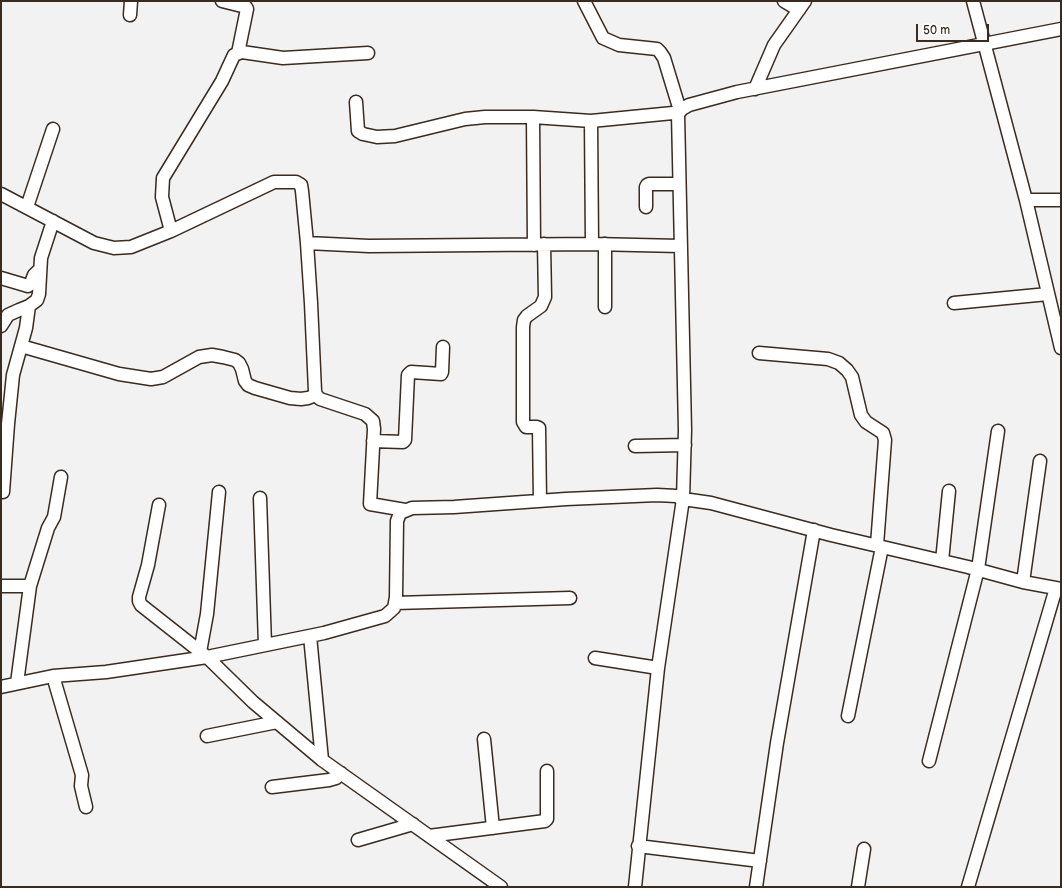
<!DOCTYPE html>
<style>
body{margin:0}
#map{position:relative;width:1062px;height:888px;overflow:hidden;background:#f3f2f2;font-family:"Balsamiq Sans",sans-serif}
canvas{display:block}
.frame{position:absolute;inset:0;border:2px solid #3b2a1e;pointer-events:none}
.scale{position:absolute;left:916px;top:24px;width:73px;height:18px;box-sizing:border-box;border:2px solid #3b2a1e;border-top:0;padding-left:5px;font-size:12px;line-height:14px;white-space:nowrap;color:#3b2a1e;-webkit-text-stroke:3px #fff;paint-order:stroke}
</style>
<div id="map">
<canvas width="1062" height="888"></canvas>
<div class="frame"></div>
<div class="scale">50 m</div>
</div>
<script>
const context = document.querySelector('canvas').getContext('2d');
context.lineJoin = 'round';
const poly = rows => new Path2D(rows.map(r => 'M' + r).join(''));
function stroke(path, color, width, dash) { context.strokeStyle = color; context.lineWidth = width; context.lineCap = dash ? 'butt' : 'round'; context.setLineDash(dash || []); context.stroke(path); }
const minor = poly([
 [222,1,246,7,247,9,238,53],
 [584,1,603,38,619,45,657,49,660,52,664,58,678,104,682,109],
 [784,1,799,10],
 [973,1,1026,200,1061,348],
 [130,15,131,1],
 [755,89,774,45,805,1],
 [356,102,358,131,363,134,377,137,395,136,465,119,485,117,533,117,591,121,673,113,678,114],
 [533,117,534,245],
 [591,121,592,244],
 [1,194,94,243,114,248,131,247,171,231,274,182,296,182,301,185,302,191,307,243,311,303,315,391,316,395,320,399,365,414,373,421,374,429,370,504,405,510],
 [1026,200,1061,200],
 [27,207,53,129],
 [646,207,646,187,647,185,649,184,679,184],
 [171,231,162,197,163,178,222,81,234,55,242,52,283,58,368,53],
 [307,243,369,246,592,244,680,246],
 [605,244,605,307],
 [1,278,28,286,31,283,34,275,38,271],
 [954,303,1048,294],
 [1,326,8,315,19,310,29,306,37,300,39,294,41,258,53,221],
 [21,346,119,374,151,379,163,377,199,357,212,355,223,357,235,360,239,363,242,369,245,381,248,385,255,388,290,398,301,399,308,398,316,395],
 [759,353,828,359,839,363,847,370,852,377,861,415,866,422,883,433,885,440,877,545],
 [373,441,403,442,405,440,408,375,411,372,441,374,442,372,443,347],
 [635,446,685,445],
 [3,492,8,424,13,375,26,328,29,306],
 [260,498,265,645],
 [540,501,539,428,537,427,526,427,523,422,523,327,524,320,527,316,541,306,545,297,544,244],
 [159,505,148,565,139,597,139,601,141,605,207,657,253,702,322,760,501,887],
 [942,561,949,491],
 [1023,582,1040,461],
 [1,586,30,586],
 [395,603,570,598],
 [310,636,322,760],
 [200,652,207,614,219,492],
 [595,658,658,668],
 [53,676,82,775,81,786,86,807],
 [17,683,30,586,48,528,54,517,61,477],
 [1,687,53,676,106,672,207,657,324,633,385,616,394,608,396,597,397,521,400,513,412,508,454,507,566,499,657,495,676,496,683,499,711,503,831,535,968,567,1023,582,1061,589],
 [848,716,882,547],
 [207,736,277,722],
 [484,739,493,828],
 [929,761,978,569,998,431],
 [272,787,329,780,336,778,341,773],
 [429,836,545,821,547,819,547,771],
 [358,840,413,824],
 [638,846,760,861],
 [635,887,658,668,683,499,685,430,678,114,682,109,689,105,737,92,1061,29],
 [756,887,777,743,814,530],
 [858,887,864,849],
 [968,887,1056,588]
]);
stroke(minor, '#3b2a1e', 15);
stroke(minor, '#fff', 12);
</script>
